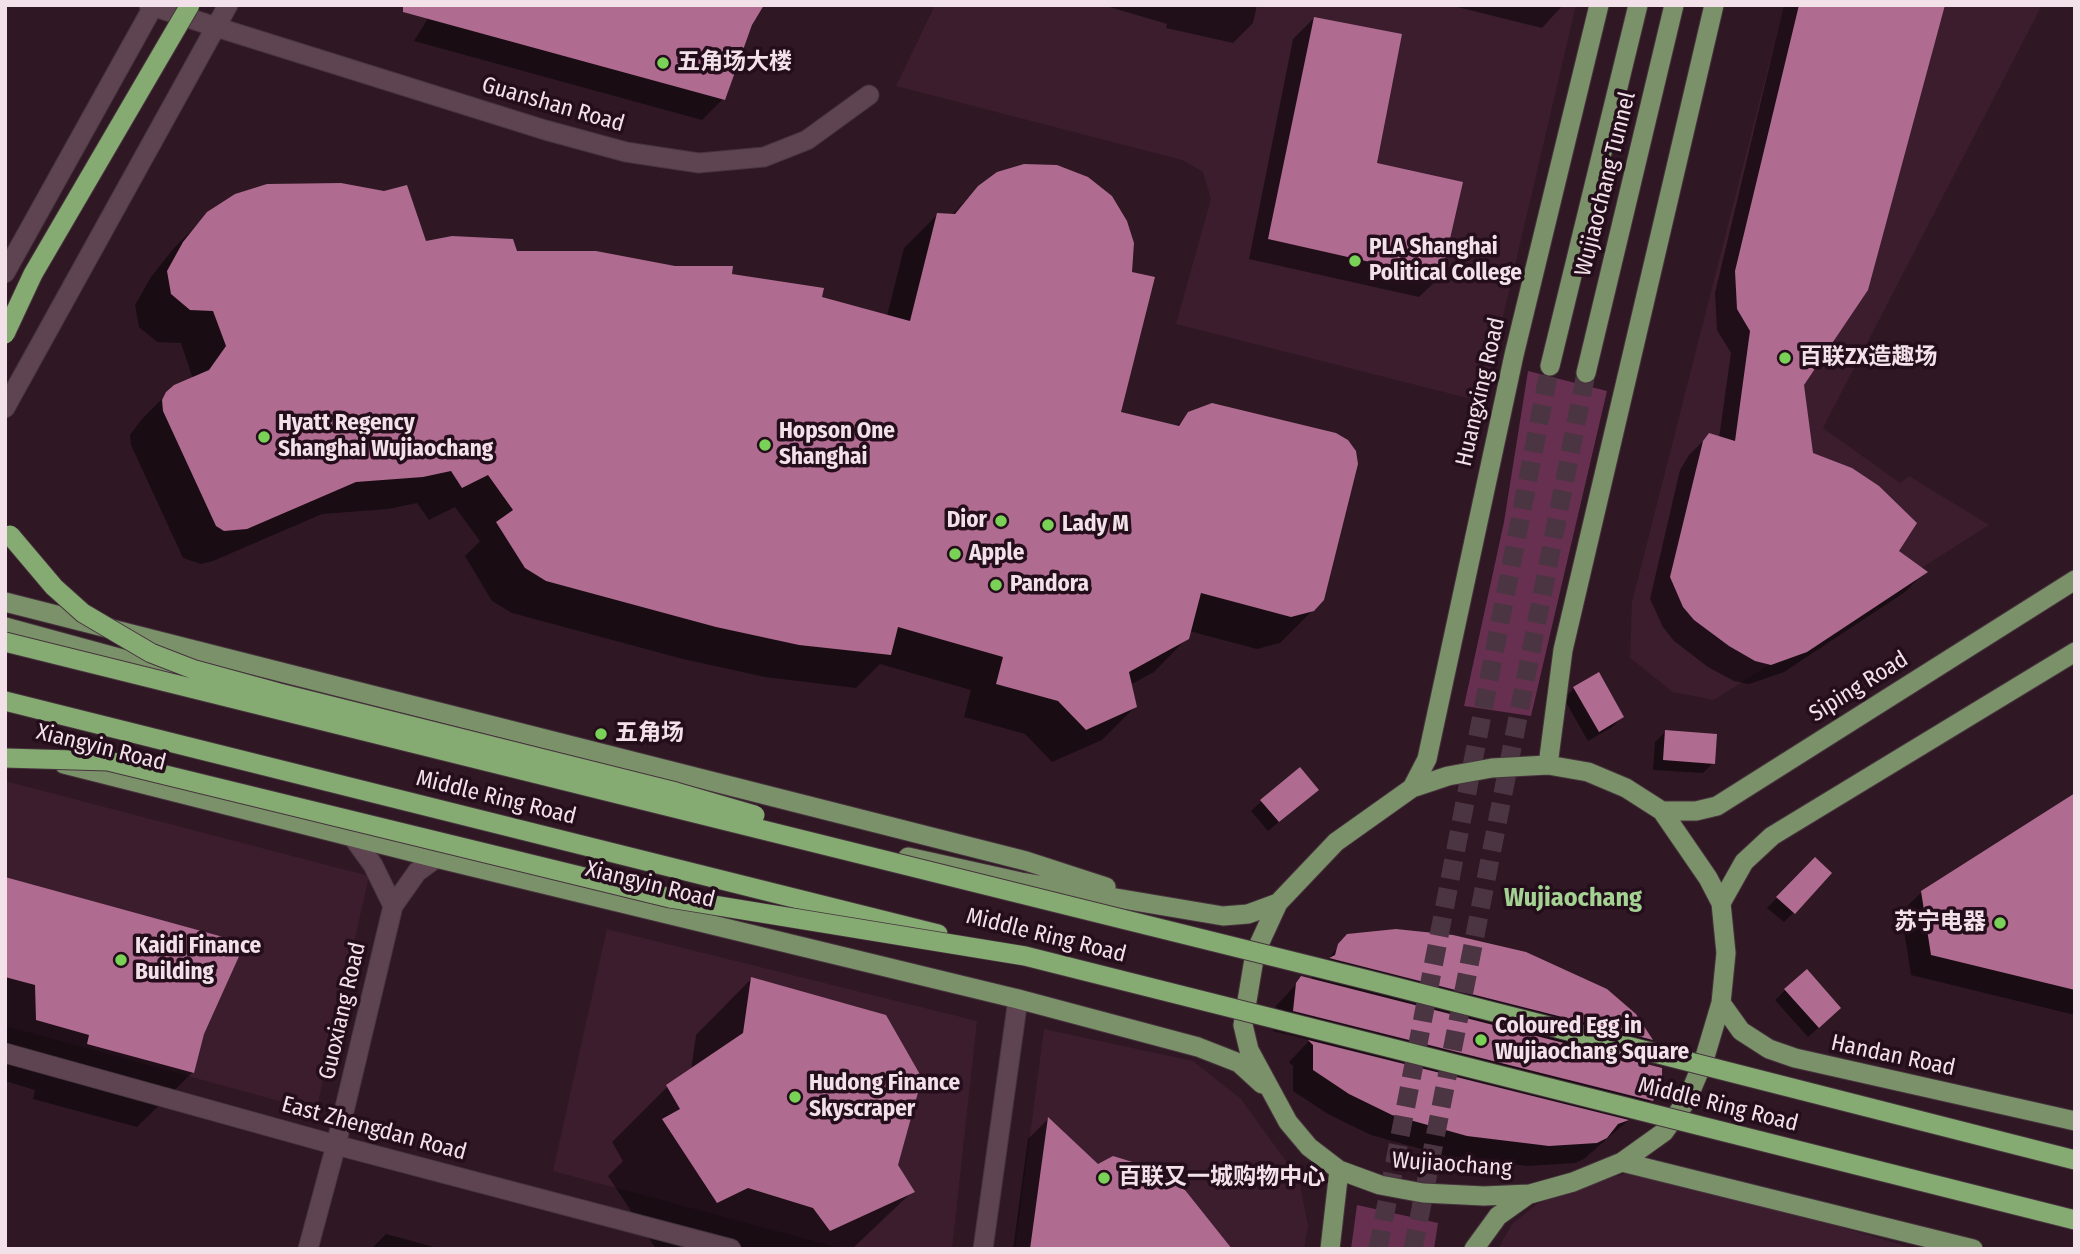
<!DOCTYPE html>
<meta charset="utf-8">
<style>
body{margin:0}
#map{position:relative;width:2080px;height:1254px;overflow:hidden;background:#2f1724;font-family:"Fira Sans Condensed",sans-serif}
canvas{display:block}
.frame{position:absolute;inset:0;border:7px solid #f2e1e9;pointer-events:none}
</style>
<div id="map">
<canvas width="2080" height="1254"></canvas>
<div class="frame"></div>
</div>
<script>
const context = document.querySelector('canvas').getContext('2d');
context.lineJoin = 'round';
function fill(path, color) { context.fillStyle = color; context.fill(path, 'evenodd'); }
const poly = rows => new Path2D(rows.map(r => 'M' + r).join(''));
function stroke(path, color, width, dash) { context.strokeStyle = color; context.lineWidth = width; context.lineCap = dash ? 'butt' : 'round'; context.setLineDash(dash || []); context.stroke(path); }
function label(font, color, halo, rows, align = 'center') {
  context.font = font + ' "Fira Sans Condensed","Noto Sans SC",sans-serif'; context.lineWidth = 7; context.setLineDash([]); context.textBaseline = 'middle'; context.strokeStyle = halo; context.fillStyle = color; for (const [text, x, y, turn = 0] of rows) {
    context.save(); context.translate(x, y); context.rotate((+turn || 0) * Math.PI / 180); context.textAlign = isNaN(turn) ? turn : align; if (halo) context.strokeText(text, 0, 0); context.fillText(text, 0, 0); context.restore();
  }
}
fill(poly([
 [935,5,1576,5,1483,402,1176,324,1211,199,1203,172,1182,160,896,86],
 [1784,5,2041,7,1823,428,1900,483,1909,476,1989,525,1714,700,1673,692,1630,658,1632,602],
 [5,781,369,876,316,1111,5,1026],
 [607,929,977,1021,952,1249,843,1249,553,1171],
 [1044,1029,1193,1061,1241,1099,1299,1179,1308,1226,1304,1249,1015,1249],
 [1629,1173,1772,1207,1916,1249,1498,1249,1512,1224,1537,1204,1580,1186]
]), '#3c1d2e');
fill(poly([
 [1528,371,1607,391,1531,716,1464,706,1504,522],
 [1357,1205,1438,1223,1434,1249,1351,1249]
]), '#683050');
fill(poly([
 [436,5,759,9,723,99,702,120,414,41],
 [1103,5,1257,5,1253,23,1233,43,1166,28,1167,24],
 [1449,5,1563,5,1542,28],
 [1784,5,1944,5,1803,385,1812,454,1897,551,1925,572,1905,592,1784,672,1749,684,1734,681,1708,667,1674,641,1663,627,1650,599,1680,470,1689,455,1709,435,1719,438,1731,353,1717,330,1715,293],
 [1314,18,1375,164,1440,277,1419,297,1249,259,1293,39],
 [979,187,1119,414,1176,427,1189,414,1313,610,1280,643,1257,649,1189,631,1187,638,1154,672,1130,685,1135,707,1102,740,1052,762,1025,734,964,717,971,690,880,664,856,688,765,677,683,659,512,613,492,601,465,556,480,541,455,507,429,520,417,503,388,509,322,514,213,561,201,564,183,558,131,445,130,435,141,420,175,386,193,379,181,343,157,342,139,327,135,305,151,277,174,248,208,214,425,243,730,275,887,316,904,248,937,215,952,215],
 [1598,675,1622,717,1612,727,1588,741,1564,699,1574,688],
 [1665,732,1713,763,1703,773,1653,770,1655,742],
 [1317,790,1268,831,1251,811,1262,801],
 [2075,795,2075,1015,1911,975,1901,912,1922,892],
 [1815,859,1794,912,1784,922,1767,908],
 [5,879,203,1033,193,1072,137,1127,33,1099,35,1090,5,1081],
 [1348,936,1526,953,1589,981,1634,1015,1650,1040,1629,1061,1651,1100,1584,1159,1575,1163,1527,1166,1446,1156,1371,1135,1328,1114,1293,1091,1293,1066,1289,1062,1310,1040,1273,1031,1276,1006,1302,978,1310,980],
 [751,979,897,1165,913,1191,852,1249,712,1249,691,1242,678,1249,656,1249,608,1176,623,1161,612,1142,667,1087,691,1070,696,1035],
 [1785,990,1829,1018,1808,1037,1775,1000],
 [1048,1119,1097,1166,1226,1249,1013,1249,1028,1139],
 [386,1234,441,1249,371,1249]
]), '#0007');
fill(poly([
 [403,5,764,5,752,25,725,100,403,12],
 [1799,5,1945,5,1868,290,1804,385,1813,453,1852,468,1879,486,1917,523,1899,551,1928,572,1807,652,1771,665,1755,661,1729,646,1694,620,1683,607,1670,577,1703,441,1709,433,1735,441,1750,331,1737,309,1735,271],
 [1314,17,1402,34,1377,163,1463,182,1441,278,1268,239],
 [1024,164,1057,165,1088,177,1112,196,1127,221,1134,243,1132,272,1155,277,1121,412,1179,426,1188,412,1212,403,1336,433,1348,440,1356,451,1358,464,1324,600,1314,611,1291,617,1201,593,1189,639,1129,672,1137,707,1086,730,1058,701,996,684,1003,657,898,627,891,655,799,645,716,627,546,581,525,568,496,522,513,510,488,475,462,488,451,471,423,477,356,482,247,529,224,531,216,526,163,411,162,400,166,392,174,385,209,370,226,346,213,311,190,310,171,294,167,271,183,242,207,212,235,194,267,184,341,183,384,191,407,185,426,241,452,236,513,239,517,251,596,251,675,266,733,266,732,274,824,288,822,297,910,321,937,213,955,214,978,186,997,172],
 [1599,672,1624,717,1599,732,1573,687],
 [1665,730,1717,734,1715,764,1663,760],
 [1300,767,1319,790,1279,822,1260,800],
 [2075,793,2075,990,1931,955,1921,891],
 [1815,857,1832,873,1795,914,1776,897],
 [5,877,245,943,204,1034,194,1073,87,1044,89,1035,36,1020,35,985,5,977],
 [1396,929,1453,935,1526,952,1607,989,1636,1014,1653,1040,1329,958,1335,955,1338,944,1347,934],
 [1807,969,1841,1008,1819,1028,1784,989],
 [1301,976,1662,1068,1662,1079,1653,1101,1293,1011,1296,983],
 [751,977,886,1015,922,1078,898,1165,915,1192,830,1231,813,1208,748,1188,717,1203,662,1119,680,1109,666,1085,743,1033],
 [1308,1040,1629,1120,1618,1124,1607,1138,1597,1143,1549,1146,1467,1136,1392,1115,1349,1094,1313,1070,1313,1045],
 [1048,1117,1098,1164,1113,1156,1149,1167,1185,1190,1232,1249,1030,1249]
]), '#af6b90');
stroke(poly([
 [1378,1249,1550,366],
 [1413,1249,1586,373]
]), '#4c3542', 19, [19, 10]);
const minor = poly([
 [216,27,545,130,626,152,699,163,764,157,807,140,869,95],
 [352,836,373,865,393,906],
 [5,1053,336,1145,731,1249],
 [308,1249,336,1145,393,906,417,872,436,858],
 [983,1249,1018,999]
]);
const tertiary = poly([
 [149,5,216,27],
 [5,273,154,5],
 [5,408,228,5]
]);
const primary = poly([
 [1550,366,1638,5],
 [1586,373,1674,5],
 [5,602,1026,861,1106,887],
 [5,627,203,681],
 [64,764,436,858,1018,999,1198,1047,1239,1063,1262,1084],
 [1548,765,1588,772,1626,788,1662,811,1708,878,1721,903,1726,953,1721,1003,1704,1060,1687,1100,1664,1132,1622,1162,1573,1182,1530,1194,1484,1196,1423,1193,1380,1185,1339,1170,1309,1147,1288,1122,1249,1050,1243,1025,1255,953,1278,903,1336,842,1412,788,1448,776,1492,768,1548,765],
 [1548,765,1563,650,1714,5],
 [1412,788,1427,759,1514,355,1599,5],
 [1662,811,1696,811,1717,806,2075,580],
 [908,857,1021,882,1223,916,1248,914,1278,903],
 [1721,903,1744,862,1772,836,2075,652],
 [1721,1003,1741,1031,1769,1049,1795,1058,2075,1121],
 [1622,1162,1973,1249],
 [1330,1249,1339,1170],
 [1474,1249,1498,1216,1529,1194]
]);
const trunk = poly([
 [5,701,938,934]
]);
stroke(minor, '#46343d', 21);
stroke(tertiary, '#46343d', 21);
stroke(primary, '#46343d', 21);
stroke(trunk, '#46343d', 21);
stroke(minor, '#5e4351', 19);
stroke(tertiary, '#5e4351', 19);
stroke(primary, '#7b916a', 19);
stroke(trunk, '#85ab72', 19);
const trunkBridge = poly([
 [5,334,33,274,190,5],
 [10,535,54,587,83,613,151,653,195,670,279,693,676,792,755,815],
 [5,642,1368,980,2075,1160],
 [5,758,108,761,670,898,1025,956,2075,1220]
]);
stroke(trunkBridge, '#46343d', 21, []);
stroke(trunkBridge, '#85ab72', 19);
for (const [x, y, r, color] of [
 [663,63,7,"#7ad157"],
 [1355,261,7,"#7ad157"],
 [1785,358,7,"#7ad157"],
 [264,437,7,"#7ad157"],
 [765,445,7,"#7ad157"],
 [1001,521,7,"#7ad157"],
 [1048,525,7,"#7ad157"],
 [955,554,7,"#7ad157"],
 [996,585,7,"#7ad157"],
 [601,734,7,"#7ad157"],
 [2000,923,7,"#7ad157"],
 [121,960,7,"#7ad157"],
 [1481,1040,7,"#7ad157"],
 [795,1097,7,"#7ad157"],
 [1104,1178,7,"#7ad157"]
]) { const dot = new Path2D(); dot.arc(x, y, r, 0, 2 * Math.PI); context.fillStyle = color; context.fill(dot); stroke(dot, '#250e1b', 2.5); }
label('bold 23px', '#f2e1e9', '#250e1b', [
 ["五角场大楼",677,63],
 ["PLA Shanghai",1369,248],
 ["Political College",1369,274],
 ["百联ZX造趣场",1799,358],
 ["Hyatt Regency",278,424],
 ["Shanghai Wujiaochang",278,450],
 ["Hopson One",779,432],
 ["Shanghai",779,458],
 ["Dior",987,521,"right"],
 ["Lady M",1062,525],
 ["Apple",969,554],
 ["Pandora",1010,585],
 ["五角场",615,734],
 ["苏宁电器",1986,923,"right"],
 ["Kaidi Finance",135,947],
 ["Building",135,973],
 ["Coloured Egg in",1495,1027],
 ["Wujiaochang Square",1495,1053],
 ["Hudong Finance",809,1084],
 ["Skyscraper",809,1110],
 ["百联又一城购物中心",1118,1178]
], 'left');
label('23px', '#f2e1e9', '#250e1b', [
 ["Guanshan Road",553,105,16],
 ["Wujiaochang Tunnel",1606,184,-76],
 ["Huangxing Road",1481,392,-77],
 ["Siping Road",1859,687,-32],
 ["Xiangyin Road",101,748,14],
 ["Middle Ring Road",496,798,14],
 ["Xiangyin Road",650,885,14],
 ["Middle Ring Road",1046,936,14],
 ["Guoxiang Road",343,1011,-77],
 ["Handan Road",1893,1056,12],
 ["Middle Ring Road",1718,1105,14],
 ["East Zhengdan Road",374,1129,15],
 ["Wujiaochang",1452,1165,4]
]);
label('bold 26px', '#a3d292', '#250e1b', [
 ["Wujiaochang",1573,899]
]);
</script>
